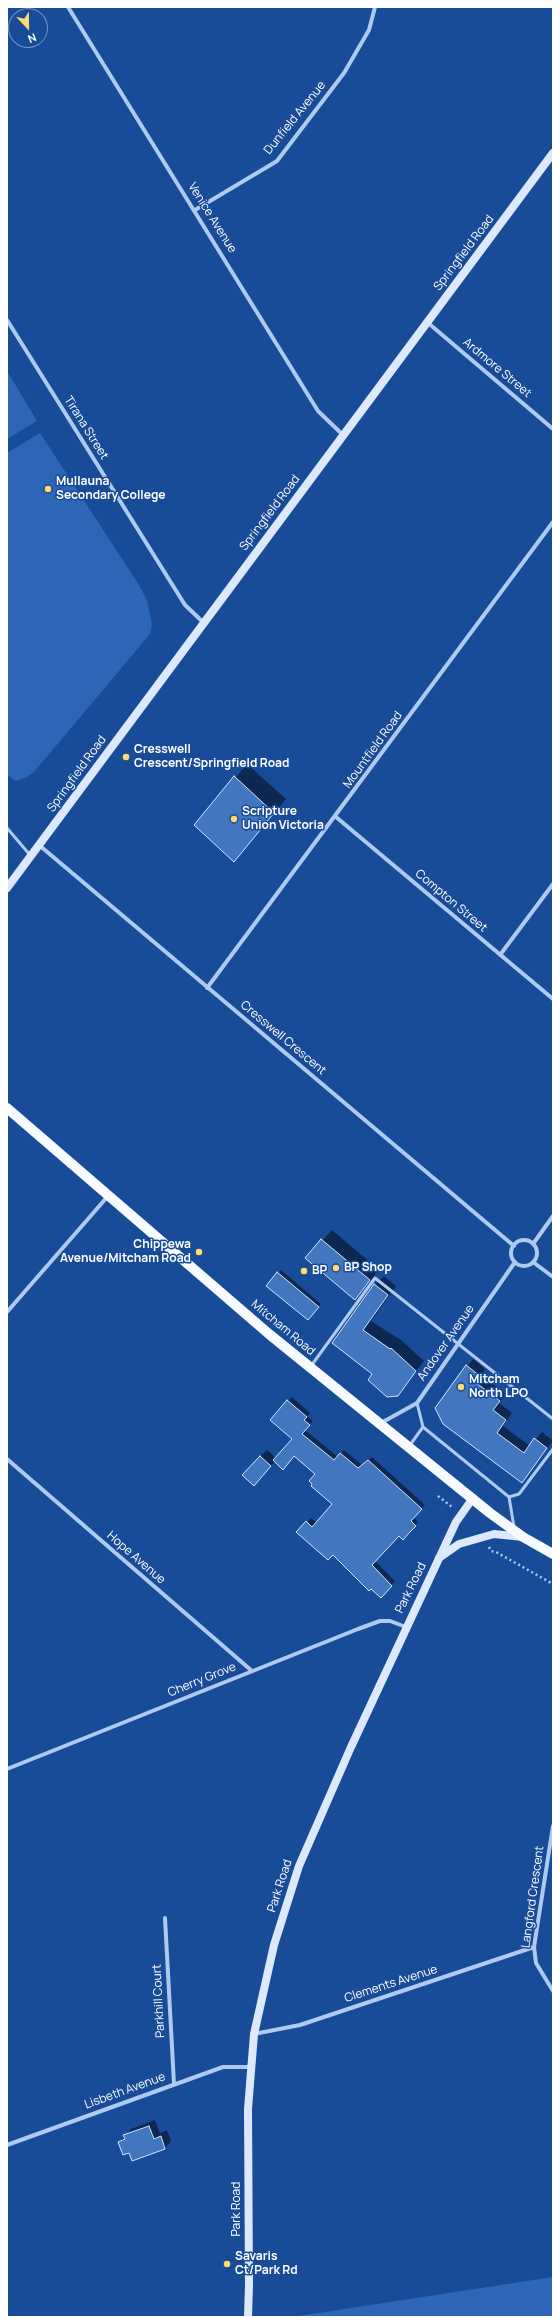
<!DOCTYPE html>
<style>
body{margin:0}
#map{position:relative;width:560px;height:2324px;overflow:hidden;background:#194c98;font-family:Manrope,sans-serif}
canvas{display:block}
.frame{position:absolute;inset:0;border:8px solid #fff;pointer-events:none}
.north{position:absolute;left:8px;top:8px;width:40px;height:40px;box-sizing:border-box;background:#194c98;border:1px solid #7594c1;border-radius:50%;rotate:158deg;font-size:11px;font-weight:700;line-height:16px;text-align:center;color:#fff}
.north::after{content:'';display:block;margin:auto;width:14px;height:18px;background:#ffda6d;clip-path:polygon(50% 0,100% 100%,50% 72%,0 100%)}
</style>
<div id="map">
<canvas width="560" height="2324"></canvas>
<div class="frame"></div>
<div class="north">N</div>
</div>
<script>
const context = document.querySelector('canvas').getContext('2d');
context.lineJoin = 'round';
function fill(path, color) { context.fillStyle = color; context.fill(path, 'evenodd'); }
const poly = rows => new Path2D(rows.map(r => 'M' + r).join(''));
function stroke(path, color, width, dash) { context.strokeStyle = color; context.lineWidth = width; context.lineCap = dash ? 'butt' : 'round'; context.setLineDash(dash || []); context.stroke(path); }
function label(font, color, halo, rows, align = 'center') {
  context.font = font + ' Manrope,sans-serif'; context.lineWidth = 3; context.setLineDash([]); context.textBaseline = 'middle'; context.strokeStyle = halo; context.fillStyle = color; for (const [text, x, y, turn = 0] of rows) {
    context.save(); context.translate(x, y); context.rotate((+turn || 0) * Math.PI / 180); context.textAlign = isNaN(turn) ? turn : align; if (halo) context.strokeText(text, 0, 0); context.fillText(text, 0, 0); context.restore();
  }
}
fill(poly([
 [7,371,37,421,7,439],
 [40,433,139,585,147,600,152,624,150,634,34,772,27,777,15,781,7,774,7,453],
 [553,2277,553,2317,292,2317]
]), '#2d66b6');
fill(poly([
 [247,764,286,799,234,861,196,825],
 [332,1230,379,1270,355,1299,306,1258],
 [281,1270,321,1304,311,1316,268,1285],
 [384,1276,396,1286,371,1321,401,1340,424,1361,397,1395,333,1343,375,1285],
 [473,1359,485,1369,481,1375,506,1394,499,1403,512,1413,503,1426,530,1446,542,1432,553,1441,521,1482,437,1408],
 [292,1397,310,1413,307,1416,313,1421,305,1430,338,1457,344,1450,362,1465,372,1457,425,1505,414,1517,418,1522,413,1528,399,1535,375,1561,395,1581,381,1596,333,1554,297,1532,311,1518,317,1523,333,1504,317,1474,295,1455,275,1461,260,1478,260,1456,267,1450,276,1458,293,1439,288,1401],
 [155,2120,160,2133,167,2130,171,2141,165,2148,132,2160,129,2152,119,2142,131,2129]
]), '#0007');
const building = poly([
 [234,776,274,813,234,862,194,825,234,776],
 [321,1239,370,1280,355,1300,305,1258,321,1239],
 [277,1272,319,1307,308,1320,266,1286,277,1272],
 [374,1284,388,1295,363,1330,390,1349,391,1348,416,1371,398,1396,387,1397,368,1380,372,1374,332,1343,374,1284],
 [466,1365,480,1376,475,1382,500,1401,493,1410,506,1420,497,1433,524,1453,534,1438,547,1448,522,1483,443,1424,435,1408,466,1365],
 [287,1400,307,1417,304,1420,310,1425,302,1434,334,1460,340,1453,358,1468,368,1460,422,1509,411,1521,416,1526,409,1533,403,1540,399,1536,372,1565,392,1586,381,1598,371,1589,369,1591,333,1555,328,1560,296,1532,306,1521,312,1527,332,1504,311,1486,312,1484,309,1481,315,1474,294,1456,283,1470,273,1460,292,1439,270,1420,287,1400],
 [260,1456,271,1466,254,1486,242,1475,260,1456],
 [149,2126,154,2139,161,2136,165,2149,132,2161,129,2153,123,2155,118,2142,125,2139,123,2135,149,2126]
]);
fill(building, '#4276bf');
stroke(building, '#d5e5fc', 1);
stroke(poly([
 [438,1496,452,1507],
 [489,1547,491,1551,496,1552,553,1584]
]), '#aecaf1', 2.5, [2, 3]);
stroke(poly([
 [7,828,30,855],
 [311,1366,375,1278,553,1419],
 [417,1403,423,1427,509,1497,514,1527],
 [410,1445,423,1427],
 [509,1497,519,1494,553,1449]
]), '#aecaf1', 3);
stroke(poly([
 [68,7,318,411,343,435],
 [195,210,277,161,344,73,369,30,375,7],
 [7,320,185,605,204,623],
 [427,322,553,429],
 [336,817,553,999],
 [39,845,514,1246],
 [500,955,553,884],
 [207,988,553,522],
 '511 1253a13 13 0 1 1 26 0a13 13 0 1 1-26 0Z',
 [533,1244,553,1216],
 [533,1262,553,1277],
 [7,1312,108,1196],
 [381,1423,417,1403,515,1262],
 [7,1459,252,1671],
 [7,1769,358,1629,380,1621,390,1621,406,1627],
 [553,1826,534,1947,536,1963,553,1991],
 [165,1918,174,2084],
 [254,2034,300,2025,534,1947],
 [7,2145,223,2067,252,2067]
]), '#aecaf1', 4);
stroke(poly([
 [7,888,553,153],
 [439,1558,459,1544,494,1534,523,1537],
 [248,2317,249,2285,248,2109,254,2034,274,1945,299,1866,351,1747,456,1522,473,1498]
]), '#dce8fb', 8);
stroke(poly([
 [7,1108,269,1334,490,1513,523,1537,553,1554]
]), '#f7faff', 10);
for (const [x, y, r, color] of [
 [48,489,4,"#ffda6d"],
 [126,757,4,"#ffda6d"],
 [234,819,4,"#ffda6d"],
 [199,1252,4,"#ffda6d"],
 [336,1268,4,"#ffda6d"],
 [304,1271,4,"#ffda6d"],
 [461,1387,4,"#ffda6d"],
 [227,2264,4,"#ffda6d"]
]) { const dot = new Path2D(); dot.arc(x, y, r, 0, 2 * Math.PI); context.fillStyle = color; context.fill(dot); stroke(dot, '#194c98', 1.5); }
label('12px', '#fff', '#194c98', [
 ["Dunfield Avenue",295,118,-51],
 ["Venice Avenue",212,218,58],
 ["Springfield Road",464,253,-53],
 ["Ardmore Street",497,368,40],
 ["Tirana Street",86,428,58],
 ["Springfield Road",270,513,-53],
 ["Mountfield Road",373,750,-54],
 ["Springfield Road",77,774,-54],
 ["Compton Street",451,901,40],
 ["Cresswell Crescent",283,1038,40],
 ["Mitcham Road",283,1328,40],
 ["Andover Avenue",446,1343,-55],
 ["Hope Avenue",136,1558,41],
 ["Park Road",411,1588,-64],
 ["Cherry Grove",202,1680,-22],
 ["Park Road",280,1886,-72],
 ["Langford Crescent",533,1897,-82],
 ["Clements Avenue",391,1984,-18],
 ["Parkhill Court",159,2001,-93],
 ["Lisbeth Avenue",125,2091,-20],
 ["Park Road",237,2209,-90]
]);
label('bold 12px', '#fff', '#194c98', [
 ["Mullauna",56,482],
 ["Secondary College",56,496],
 ["Cresswell",134,750],
 ["Crescent/Springfield Road",134,764],
 ["Scripture",242,812],
 ["Union Victoria",242,826],
 ["Chippewa",191,1245,"right"],
 ["Avenue/Mitcham Road",191,1259,"right"],
 ["BP Shop",344,1268],
 ["BP",312,1271],
 ["Mitcham",469,1380],
 ["North LPO",469,1394],
 ["Savaris",235,2257],
 ["Ct/Park Rd",235,2271]
], 'left');
</script>
